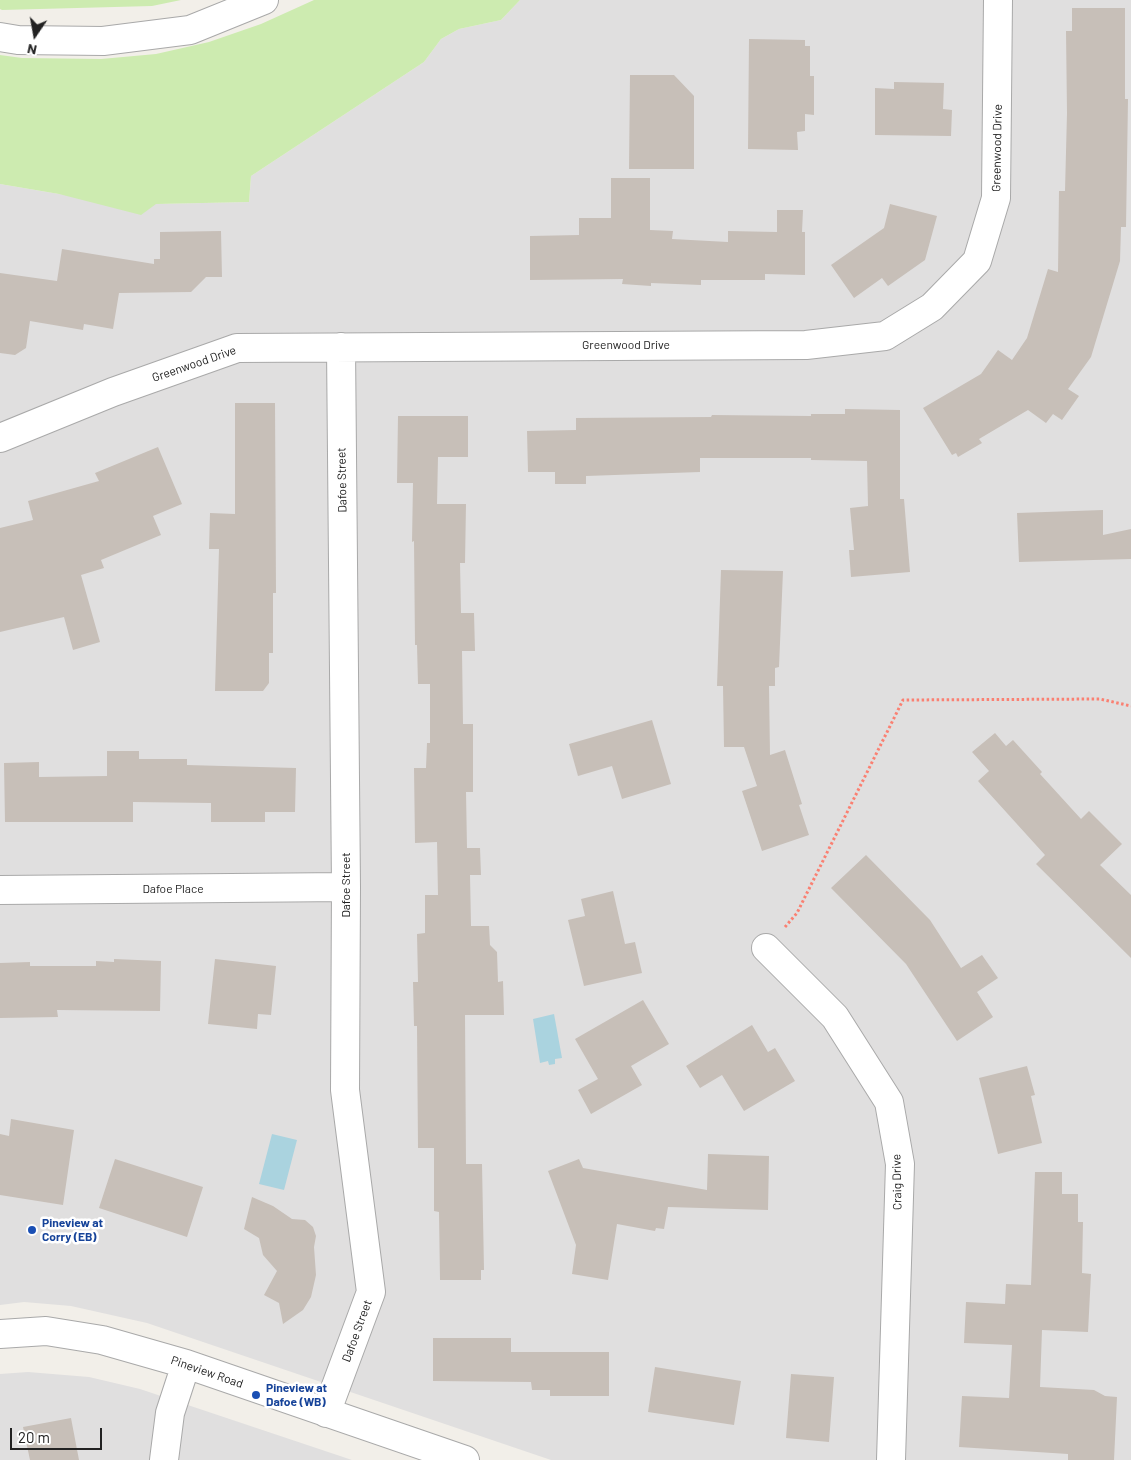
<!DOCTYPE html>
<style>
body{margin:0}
#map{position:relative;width:1131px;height:1460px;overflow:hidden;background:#f2efe9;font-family:Barlow,sans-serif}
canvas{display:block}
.north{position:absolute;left:10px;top:10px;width:50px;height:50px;-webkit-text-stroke:4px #fff;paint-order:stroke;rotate:192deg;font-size:14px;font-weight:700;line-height:20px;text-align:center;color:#222}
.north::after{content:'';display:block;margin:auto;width:18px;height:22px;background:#222;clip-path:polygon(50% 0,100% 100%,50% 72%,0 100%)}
.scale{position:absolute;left:10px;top:1428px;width:92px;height:22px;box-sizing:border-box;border:2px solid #222;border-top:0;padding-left:6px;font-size:15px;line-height:18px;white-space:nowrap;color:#222;-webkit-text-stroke:4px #fff;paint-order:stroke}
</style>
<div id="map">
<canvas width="1131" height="1460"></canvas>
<div class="north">N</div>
<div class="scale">20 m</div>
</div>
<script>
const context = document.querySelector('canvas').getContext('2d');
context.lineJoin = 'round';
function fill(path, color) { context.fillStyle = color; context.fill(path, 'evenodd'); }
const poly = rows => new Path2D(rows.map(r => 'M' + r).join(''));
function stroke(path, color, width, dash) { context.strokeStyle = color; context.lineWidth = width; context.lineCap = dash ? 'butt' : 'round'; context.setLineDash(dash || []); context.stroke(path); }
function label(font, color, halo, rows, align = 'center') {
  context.font = font + ' Barlow,sans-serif'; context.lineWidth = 5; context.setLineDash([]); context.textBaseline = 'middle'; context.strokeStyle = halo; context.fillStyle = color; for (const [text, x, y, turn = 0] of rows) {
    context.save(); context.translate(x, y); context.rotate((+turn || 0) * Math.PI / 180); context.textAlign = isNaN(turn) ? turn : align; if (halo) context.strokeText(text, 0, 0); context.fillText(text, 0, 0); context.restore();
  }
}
fill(poly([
 [520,0,1131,0,1131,1460,551,1460,147,1323,71,1306,24,1302,0,1305,0,184,59,194,155,204,249,202,251,176,424,62,441,39,459,29,501,20],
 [28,1372,89,1377,140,1389,352,1460,0,1460,0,1374]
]), '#e0dfdf');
fill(poly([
 [0,0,181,0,152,6,2,10,0,9],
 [314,0,520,0,501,20,459,29,441,39,424,62,251,176,249,202,156,204,141,215,59,194,0,184,0,55,22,58,101,59,156,54,209,42,261,24]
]), '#cdebb0');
fill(poly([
 [554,1014,562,1058,555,1059,555,1064,549,1065,548,1061,540,1063,533,1019],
 [272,1134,297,1140,284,1190,259,1184]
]), '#aad3df');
fill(poly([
 [1072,8,1125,8,1125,99,1128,99,1126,227,1121,227,1120,261,1091,357,1068,389,1079,396,1062,420,1053,414,1046,423,1028,410,979,439,982,443,958,457,956,453,952,455,923,408,981,374,998,350,1012,360,1027,338,1048,269,1058,272,1059,191,1065,191,1067,113,1066,31,1072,31],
 [749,39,805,40,805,46,810,46,810,76,814,76,814,115,805,114,805,131,797,132,798,150,748,149],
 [630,75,674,75,694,96,694,169,629,169],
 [894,82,944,83,943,109,952,110,951,136,875,135,875,88,894,89],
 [611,178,650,178,650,230,673,231,672,239,728,242,728,231,777,232,777,210,803,210,802,232,805,232,805,275,765,274,765,280,701,280,701,285,651,283,651,286,622,284,623,279,530,280,530,236,579,235,579,218,611,218],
 [890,204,937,216,925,260,888,286,882,278,854,298,831,265,884,228],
 [221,231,222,277,206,277,191,292,119,293,113,329,84,324,83,330,30,321,26,348,15,355,0,353,0,273,57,281,62,249,154,264,154,259,160,259,160,232],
 [235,403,275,403,276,593,273,593,273,653,269,653,269,683,263,691,215,691,219,549,209,549,210,513,235,514],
 [845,409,900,410,900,499,904,499,910,572,851,577,849,550,854,550,850,508,868,506,867,461,811,460,811,458,700,458,700,472,586,476,586,484,555,484,555,472,528,472,527,431,576,430,576,418,711,417,712,415,811,416,811,414,845,414],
 [398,416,468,416,468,457,438,457,437,504,466,504,465,563,460,563,461,613,474,613,475,651,462,651,463,724,473,724,473,792,466,792,467,848,480,848,481,875,470,875,471,926,489,926,490,945,497,952,498,982,503,981,504,1015,465,1015,466,1164,482,1164,484,1270,481,1270,481,1280,440,1280,439,1212,434,1211,434,1148,418,1148,417,1026,414,1026,413,982,418,982,417,934,425,933,425,895,438,895,437,842,415,843,414,768,426,768,427,743,430,743,430,684,418,684,417,645,415,645,414,541,412,542,413,483,397,483],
 [158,447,182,504,153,516,161,535,101,560,104,568,81,575,100,642,73,650,64,617,0,632,0,528,33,520,28,501,99,481,95,473],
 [1103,510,1103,535,1131,529,1131,559,1019,562,1017,513],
 [721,570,783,571,779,667,775,668,775,686,769,686,770,755,785,750,802,804,799,805,809,835,762,851,742,791,757,786,744,747,724,747,723,686,717,686],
 [652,720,671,784,622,799,612,766,578,776,569,744],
 [995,733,1006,746,1013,740,1042,772,1040,774,1081,819,1089,811,1122,844,1100,865,1131,895,1131,958,1036,864,1045,855,978,781,989,771,972,752],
 [107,751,139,751,139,759,187,759,187,765,296,768,295,812,265,812,265,822,211,822,211,803,133,802,133,822,5,822,4,763,39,762,39,777,107,776],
 [866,855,930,920,961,968,982,955,998,978,977,992,993,1017,957,1041,906,964,831,888],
 [613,891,625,944,635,942,642,973,584,986,568,920,585,916,581,899],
 [114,959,161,961,160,1011,57,1010,58,1017,0,1018,0,963,30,962,30,966,96,966,96,961,114,962],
 [215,959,276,966,271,1015,258,1014,257,1029,208,1024],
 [643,1000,669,1044,631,1066,642,1085,591,1114,578,1090,598,1079,575,1039],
 [752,1025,768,1052,775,1048,795,1081,744,1111,722,1075,700,1088,686,1066],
 [1027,1066,1035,1095,1031,1096,1042,1143,998,1154,979,1078],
 [11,1119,74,1130,63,1205,0,1195,0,1134,9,1136],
 [708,1154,769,1156,768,1210,668,1207,664,1229,656,1228,655,1231,617,1224,608,1280,572,1274,576,1245,548,1171,579,1159,583,1168,707,1190],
 [115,1159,203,1187,187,1237,99,1208],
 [1035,1172,1062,1172,1062,1194,1078,1194,1078,1222,1083,1222,1082,1273,1091,1274,1088,1332,1042,1330,1040,1387,1094,1390,1105,1396,1117,1397,1114,1460,1068,1460,1068,1454,959,1447,962,1396,1009,1398,1012,1345,964,1343,966,1302,1005,1304,1006,1284,1031,1285],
 [252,1197,273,1206,292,1219,305,1220,313,1227,316,1236,314,1247,316,1275,311,1297,303,1310,283,1324,279,1303,264,1295,277,1271,263,1255,259,1238,244,1229],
 [433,1338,511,1338,511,1352,609,1352,609,1396,550,1396,550,1390,532,1390,531,1382,433,1381],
 [655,1367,741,1381,734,1425,648,1412],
 [791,1374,834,1377,829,1442,786,1438],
 [71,1418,79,1460,30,1460,23,1427]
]), '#c7bfb8');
const minor = poly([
 [0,37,18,40,103,41,190,30,264,0],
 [0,438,113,392,237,348,806,345,885,336,932,307,977,261,996,198,998,0],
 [0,890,346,887],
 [766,948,835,1017,889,1102,900,1164,891,1460],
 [0,1334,46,1331,102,1340,186,1364,465,1460],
 [326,1413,371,1292,345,1090,346,887,341,347],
 [164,1460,170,1413,186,1364]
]);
stroke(minor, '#a9a9a9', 30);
stroke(poly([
 [785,927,797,913,903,700,1100,699,1131,706]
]), '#fa8072', 3, [2.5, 2.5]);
stroke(minor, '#fff', 28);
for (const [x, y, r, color] of [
 [32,1230,5,"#1a4fb4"],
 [256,1395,5,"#1a4fb4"]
]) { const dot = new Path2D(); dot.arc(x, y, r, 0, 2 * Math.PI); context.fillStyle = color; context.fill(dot); stroke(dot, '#fff', 2); }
label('12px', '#222', '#fff', [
 ["Greenwood Drive",997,148,-89],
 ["Greenwood Drive",626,345],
 ["Greenwood Drive",194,364,-19],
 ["Dafoe Street",342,480,-91],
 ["Dafoe Street",346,885,-90],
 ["Dafoe Place",173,889],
 ["Craig Drive",897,1182,-91],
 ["Dafoe Street",357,1331,-70],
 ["Pineview Road",207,1372,19]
]);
label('bold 12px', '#164399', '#fff', [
 ["Pineview at",42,1223],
 ["Corry (EB)",42,1237],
 ["Pineview at",266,1388],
 ["Dafoe (WB)",266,1402]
], 'left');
</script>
